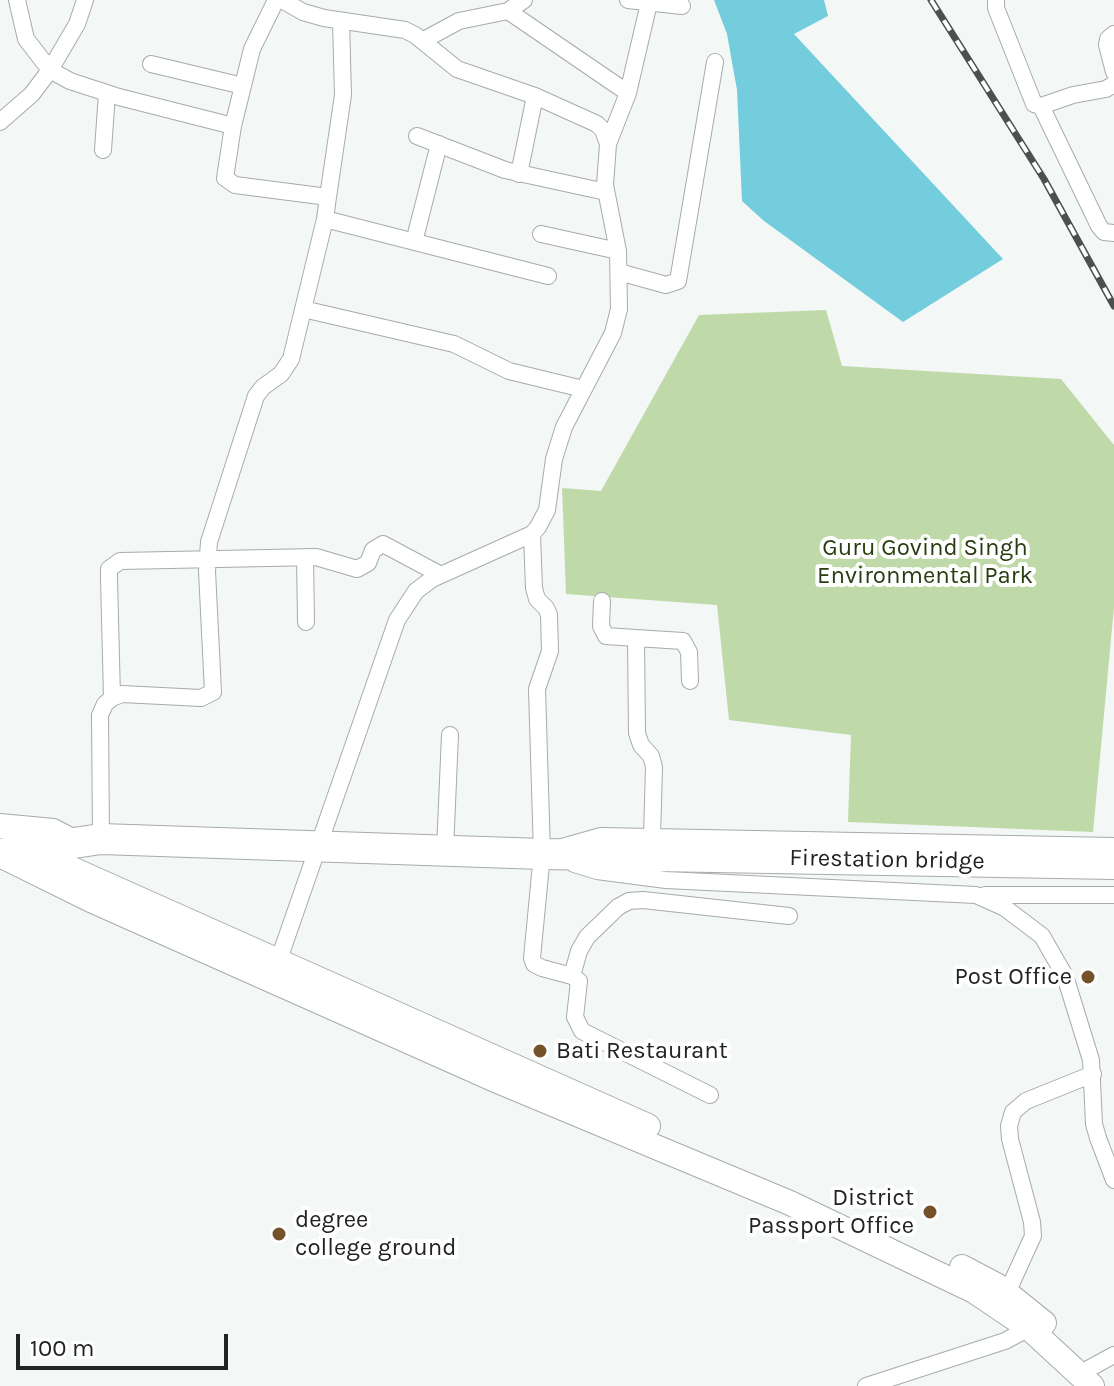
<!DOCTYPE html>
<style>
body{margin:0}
#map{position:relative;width:1114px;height:1386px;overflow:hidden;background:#f3f7f6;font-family:Karla,sans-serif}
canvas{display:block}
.scale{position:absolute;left:16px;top:1334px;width:212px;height:36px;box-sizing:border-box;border:4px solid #222423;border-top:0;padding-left:10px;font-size:24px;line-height:28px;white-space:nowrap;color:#222423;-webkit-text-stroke:6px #fff;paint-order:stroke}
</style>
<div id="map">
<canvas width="1114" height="1386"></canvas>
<div class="scale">100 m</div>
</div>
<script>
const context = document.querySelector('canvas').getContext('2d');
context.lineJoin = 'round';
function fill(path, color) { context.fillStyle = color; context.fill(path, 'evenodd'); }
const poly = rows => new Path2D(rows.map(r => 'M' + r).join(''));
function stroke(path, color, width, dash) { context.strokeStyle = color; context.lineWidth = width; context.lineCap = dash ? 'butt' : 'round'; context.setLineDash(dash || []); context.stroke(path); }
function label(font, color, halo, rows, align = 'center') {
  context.font = font + ' Karla,sans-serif'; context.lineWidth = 8; context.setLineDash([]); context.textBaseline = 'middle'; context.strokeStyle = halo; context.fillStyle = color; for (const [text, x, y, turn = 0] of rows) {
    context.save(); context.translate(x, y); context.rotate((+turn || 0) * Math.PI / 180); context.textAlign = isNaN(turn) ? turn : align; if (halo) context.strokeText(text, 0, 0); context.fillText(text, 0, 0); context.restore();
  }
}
fill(poly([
 [826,310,842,366,1061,379,1114,445,1114,607,1093,832,848,822,851,735,729,720,717,605,566,594,562,488,601,491,699,315]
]), '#c0d9a9');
fill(poly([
 [714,0,824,0,828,16,794,34,1003,259,903,322,764,221,742,201,737,90,727,34]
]), '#73cddc');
const street = poly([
 [17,0,26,39,50,70,70,81,119,97,233,126],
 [628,0,682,6],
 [996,0,996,8,1034,104,1041,106,1073,95,1106,89,1114,84],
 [508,11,628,93],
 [1114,34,1108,39,1107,45,1114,72],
 [422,41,459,21,508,11,524,0],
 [151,64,243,86],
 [1041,106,1099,226,1104,232,1114,233],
 [0,122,32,94,50,70,77,24,85,0],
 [417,136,505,170,606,192],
 [608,144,628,93,649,3],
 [103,150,107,93],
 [519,174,535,96],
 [328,197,343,95,341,21],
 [325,219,548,276],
 [541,234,618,251],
 [414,242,439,144],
 [619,272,666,285,678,281,715,62],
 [303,309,454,344,509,371,583,389],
 [532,534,534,588,537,599,546,608,549,615,550,651,537,689,542,854,532,958,534,964,542,968,572,976,579,981,575,1017,582,1031,710,1095],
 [305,557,306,622],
 [602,601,601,626,606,636,636,638,637,733,641,745,651,756,654,767,652,837],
 [636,638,683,641,689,652,690,681],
 [112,698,109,578,109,569,120,561,316,557,357,569,368,563,373,550,383,544,441,575],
 [101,839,100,715,105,704,112,698,122,694,201,698,213,692,207,571,209,542,256,396,263,387,281,374,291,359,325,219,328,197,235,185,225,178,233,126,252,49,276,0],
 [562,847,601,836,1114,846],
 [445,850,450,735],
 [574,864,597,871,666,880,976,895,1005,908,1042,936,1065,976,1091,1060,1094,1124,1098,1138,1114,1180],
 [985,895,1114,895],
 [278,962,397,620,416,591,432,579,532,534,538,527,547,510,554,459,564,427,613,333,619,309,618,251,605,185,608,144,603,130,597,124,535,96,457,69,415,35,405,30,324,18,303,12,282,0],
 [572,976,579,951,587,937,618,907,629,901,643,900,789,916],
 [1007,1293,1033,1236,1032,1222,1010,1139,1009,1126,1013,1112,1026,1101,1093,1074],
 [1079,1374,1114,1355],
 [866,1386,1005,1341,1029,1328]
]);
const secondary = poly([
 [0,826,53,831,72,841],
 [25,848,648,1126],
 [0,855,91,900,500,1082,790,1203,974,1291,1029,1328,1092,1386],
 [962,1267,998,1286,1044,1323]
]);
const highway = poly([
 [0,854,101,839,542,854,1114,864]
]);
stroke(street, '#a7aba9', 18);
stroke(secondary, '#a7aba9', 26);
stroke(highway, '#a7aba9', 32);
stroke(street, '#fff', 16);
stroke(secondary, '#fff', 24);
stroke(highway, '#fff', 30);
const rail = poly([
 [931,0,1044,179,1114,306]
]);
stroke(rail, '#4d504f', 7);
stroke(rail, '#fff', 4, [12]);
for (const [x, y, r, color] of [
 [1088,977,8,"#74532a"],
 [540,1051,8,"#74532a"],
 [930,1212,8,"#74532a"],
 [279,1234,8,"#74532a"]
]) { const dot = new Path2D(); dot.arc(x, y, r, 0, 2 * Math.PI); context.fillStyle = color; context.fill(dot); stroke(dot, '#fff', 3); }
label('24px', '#293d11', '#fff', [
 ["Guru Govind Singh",925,548],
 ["Environmental Park",925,576]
]);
label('24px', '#222423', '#fff', [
 ["Firestation bridge",887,860,1]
]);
label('24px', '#222423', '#fff', [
 ["Post Office",1072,977],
 ["Bati Restaurant",556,1051,"left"],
 ["District",914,1198],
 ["Passport Office",914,1226],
 ["degree",295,1220,"left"],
 ["college ground",295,1248,"left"]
], 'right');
</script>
